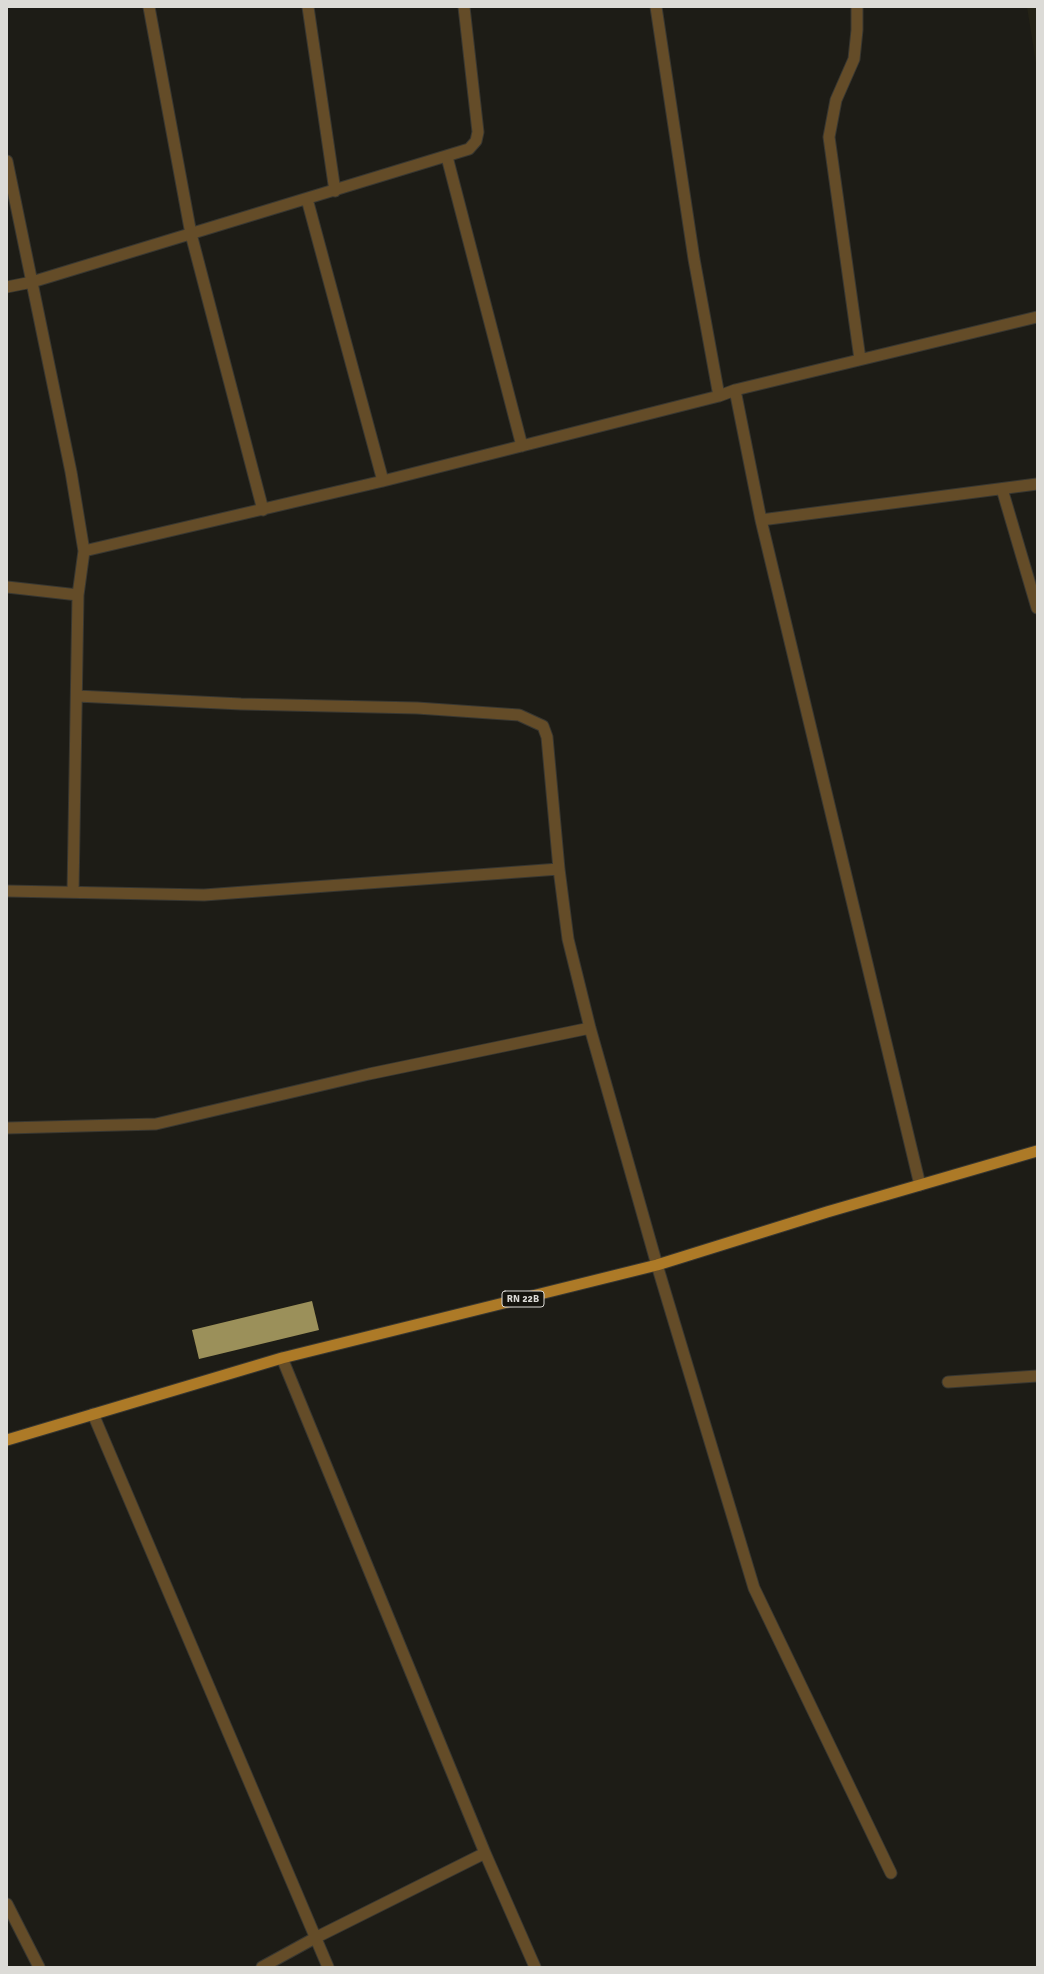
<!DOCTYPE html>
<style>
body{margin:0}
#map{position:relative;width:1044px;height:1974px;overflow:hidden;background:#1d1c16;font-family:Signika,sans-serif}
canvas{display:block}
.frame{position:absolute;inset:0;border:8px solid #dcdbd7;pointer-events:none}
</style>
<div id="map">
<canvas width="1044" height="1974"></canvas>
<div class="frame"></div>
</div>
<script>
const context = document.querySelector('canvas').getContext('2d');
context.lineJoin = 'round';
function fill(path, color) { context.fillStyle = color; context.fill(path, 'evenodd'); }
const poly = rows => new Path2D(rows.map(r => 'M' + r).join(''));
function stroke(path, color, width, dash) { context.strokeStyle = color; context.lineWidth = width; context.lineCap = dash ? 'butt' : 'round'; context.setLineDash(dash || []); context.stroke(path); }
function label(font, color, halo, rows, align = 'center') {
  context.font = font + ' Signika,sans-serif'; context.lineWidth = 4; context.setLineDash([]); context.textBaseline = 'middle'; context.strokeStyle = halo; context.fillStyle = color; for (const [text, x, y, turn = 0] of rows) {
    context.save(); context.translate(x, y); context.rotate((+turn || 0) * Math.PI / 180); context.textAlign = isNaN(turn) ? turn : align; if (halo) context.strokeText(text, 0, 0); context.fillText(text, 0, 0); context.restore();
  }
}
fill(poly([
 [1027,7,1037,7,1037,70]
]), '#242216');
fill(poly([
 [312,1301,319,1330,199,1359,192,1330]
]), '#9b905a');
const service = poly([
 [657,1265,754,1588,891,1873],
 [948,1382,1037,1376]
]);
const minor = poly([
 [149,7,191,234,263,510],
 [308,7,335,191],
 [656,7,694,259,719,396],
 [857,7,857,30,854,59,836,100,829,137,860,359],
 [447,157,522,446],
 [7,161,71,472,84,551,78,595,73,892],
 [307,199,383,481],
 [7,287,32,282,469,149,476,141,478,132,464,7],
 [735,390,761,520,920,1185],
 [1002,489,1037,608],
 [761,520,1037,484],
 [84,551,383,481,719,396,735,390,1037,317],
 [7,587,78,595],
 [77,696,241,704,417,708,519,715,543,726,547,737,559,869,568,939,590,1028,657,1265],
 [7,891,204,895,559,869],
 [7,1128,156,1124,369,1074,590,1028],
 [282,1358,485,1853],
 [93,1414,328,1967],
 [7,1904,39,1967],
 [262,1967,315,1938,485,1853,535,1967]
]);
const primary = poly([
 [7,1440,282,1358,657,1265,827,1212,1037,1151]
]);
stroke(service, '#383731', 13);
stroke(minor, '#383731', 13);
stroke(primary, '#383731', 13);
stroke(service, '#644c28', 11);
stroke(minor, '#644c28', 11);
stroke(primary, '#ad7a27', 11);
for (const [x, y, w] of [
 [523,1299,42]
]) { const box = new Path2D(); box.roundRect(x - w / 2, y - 8, w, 16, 3); context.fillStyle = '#14130d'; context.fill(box); stroke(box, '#dcdbd7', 1); }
label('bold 10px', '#dcdbd7', null, [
 ["RN 22B",523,1299]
]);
</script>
